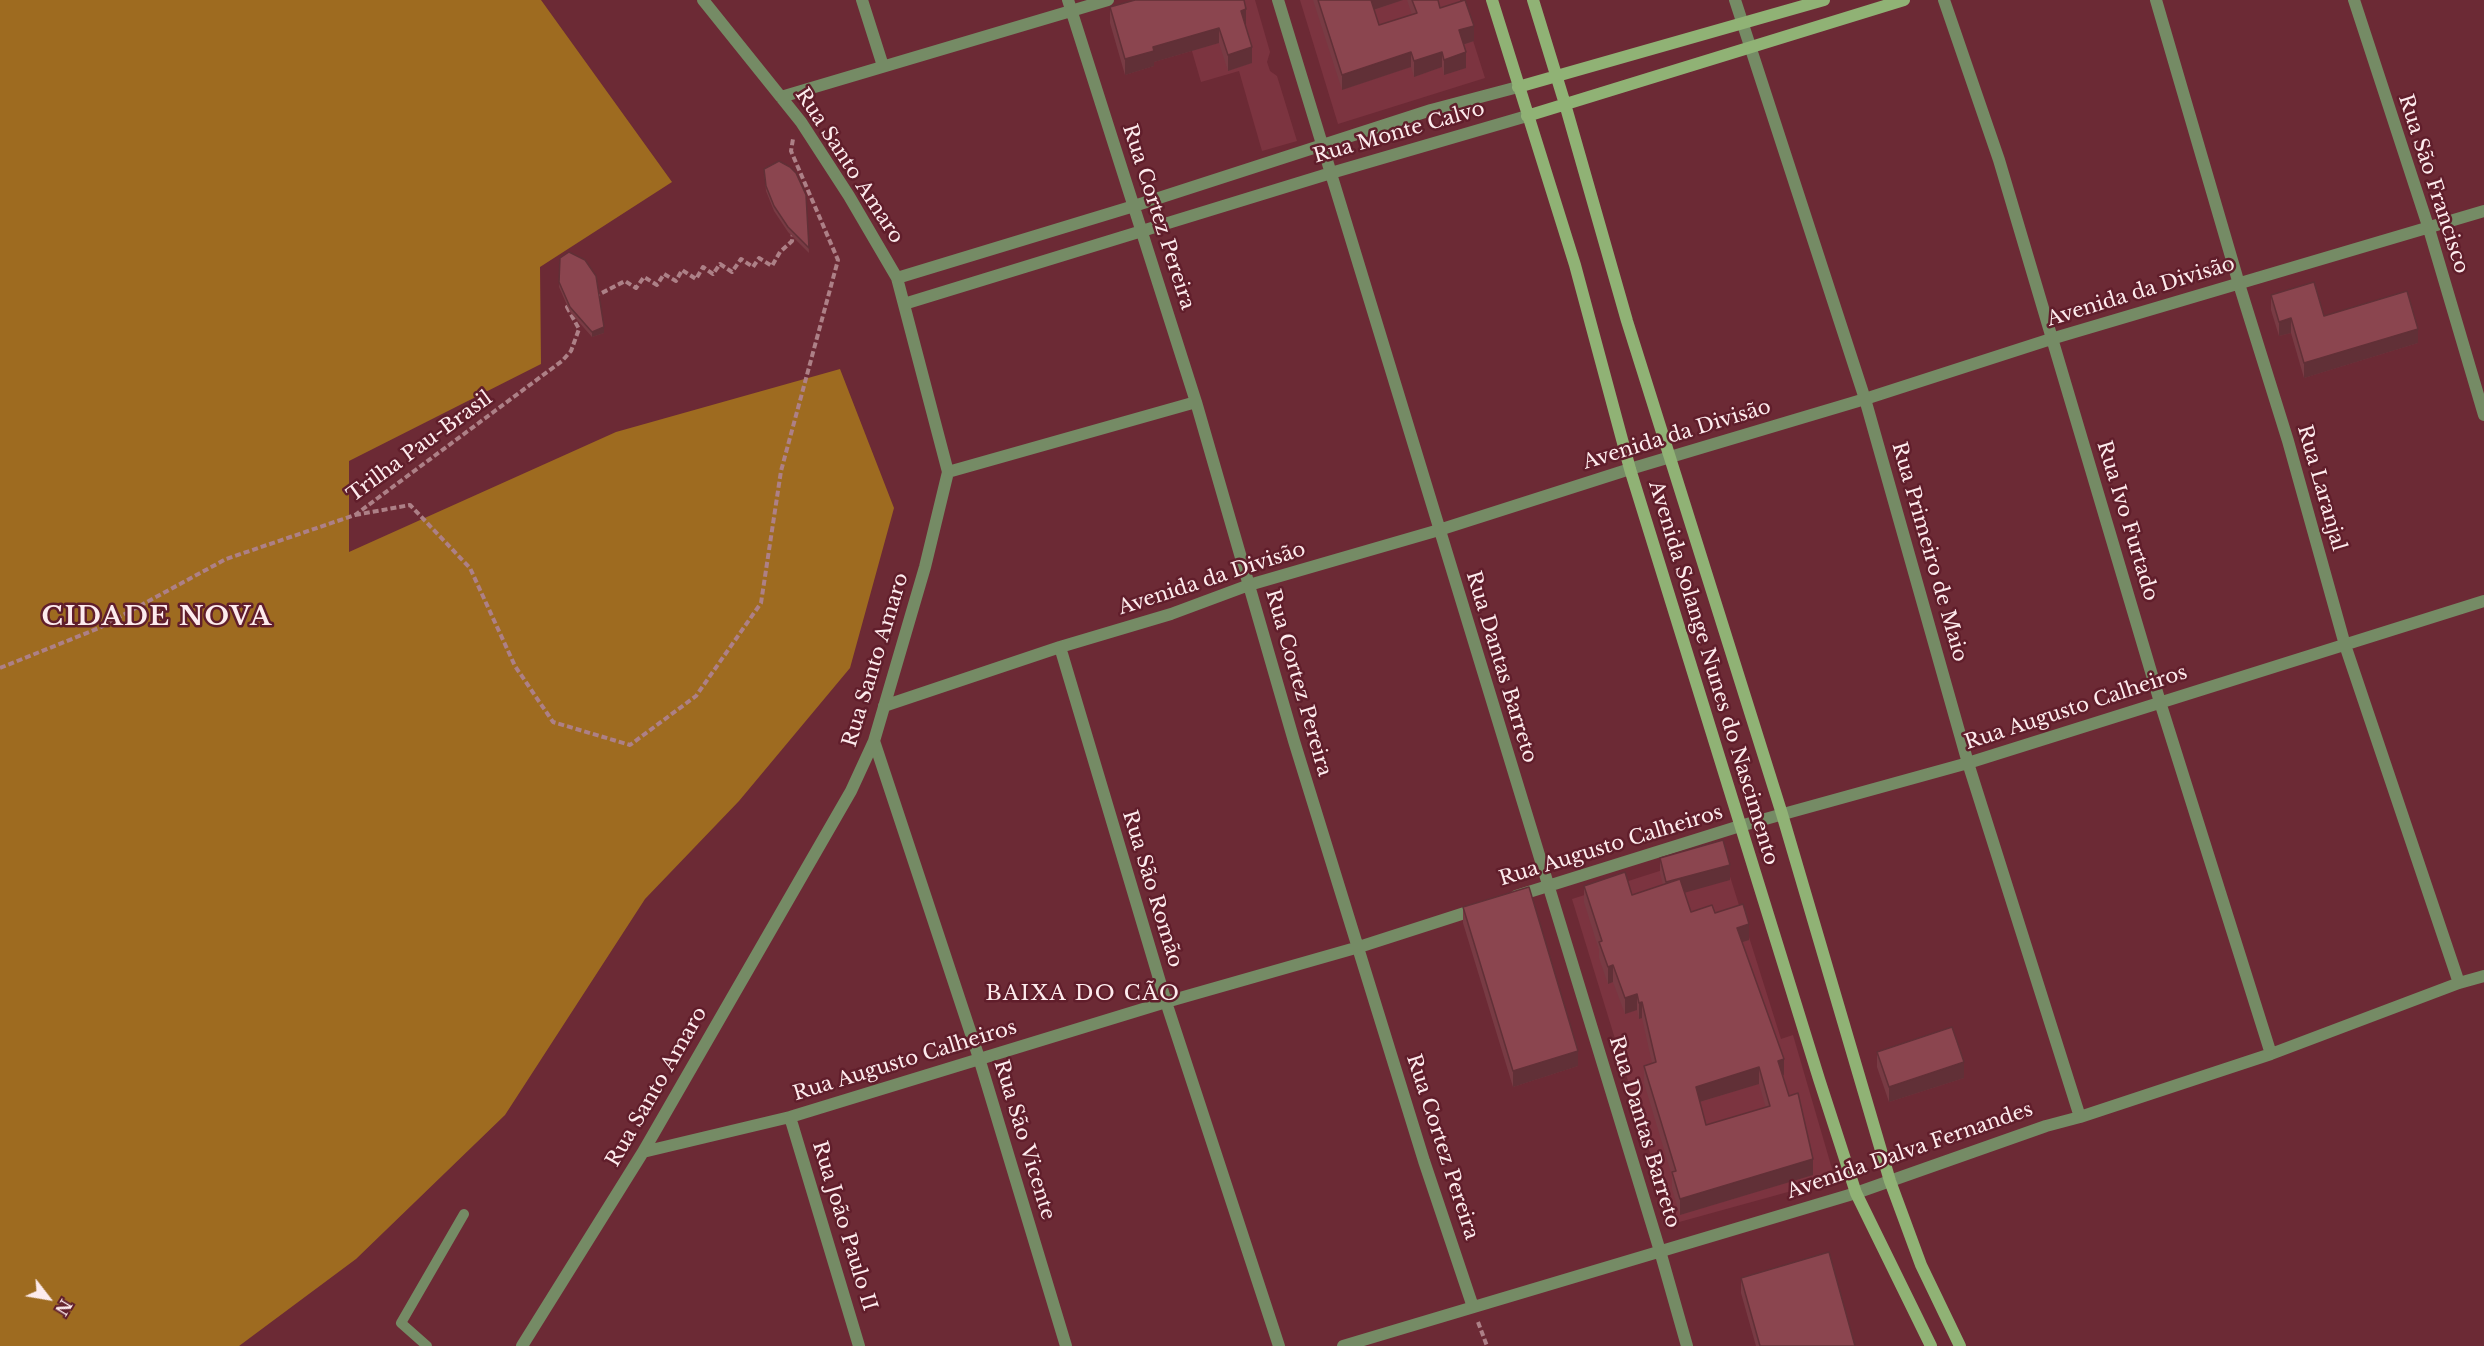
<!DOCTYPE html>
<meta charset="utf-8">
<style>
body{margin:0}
#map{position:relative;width:2484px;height:1346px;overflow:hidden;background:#6c2a35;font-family:"Libre Baskerville",serif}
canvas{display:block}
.north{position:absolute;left:18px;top:1268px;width:60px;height:60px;-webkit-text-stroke:4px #601e2b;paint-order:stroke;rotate:121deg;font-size:16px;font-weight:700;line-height:24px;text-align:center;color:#fdebed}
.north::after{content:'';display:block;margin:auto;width:21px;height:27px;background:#fdebed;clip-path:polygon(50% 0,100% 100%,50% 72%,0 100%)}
</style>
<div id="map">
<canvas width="2484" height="1346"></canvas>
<div class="north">N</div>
</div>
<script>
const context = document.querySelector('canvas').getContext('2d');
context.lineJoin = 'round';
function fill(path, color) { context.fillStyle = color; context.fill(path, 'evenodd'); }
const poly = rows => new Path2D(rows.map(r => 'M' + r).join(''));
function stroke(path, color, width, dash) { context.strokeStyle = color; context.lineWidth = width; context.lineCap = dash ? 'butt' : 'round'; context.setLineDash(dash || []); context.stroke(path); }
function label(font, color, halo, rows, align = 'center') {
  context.font = font + ' "Libre Baskerville",serif'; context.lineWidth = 5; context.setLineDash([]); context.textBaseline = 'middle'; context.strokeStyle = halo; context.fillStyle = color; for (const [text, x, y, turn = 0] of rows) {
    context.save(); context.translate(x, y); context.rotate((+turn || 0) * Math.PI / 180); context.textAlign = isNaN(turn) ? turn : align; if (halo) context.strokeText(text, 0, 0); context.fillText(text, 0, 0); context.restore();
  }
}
fill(poly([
 [1177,0,1255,0,1270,52,1267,62,1270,71,1277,76,1297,141,1262,151,1239,71,1201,82],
 [1300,0,1460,0,1485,78,1338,124],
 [1722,851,1781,1039,1793,1035,1835,1179,1672,1224,1572,899]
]), '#7c3440');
fill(poly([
 [0,0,541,0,672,182,540,267,541,364,349,461,349,552,616,432,840,369,894,508,850,668,739,801,645,899,505,1115,356,1259,239,1346,0,1346]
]), '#9e6b20');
stroke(poly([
 [594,297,625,281,636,288,644,277,657,285,664,274,676,281,682,270,696,279,703,267,713,274,720,264,732,272,741,259,753,267,759,258,772,266,780,252,792,241,793,233],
 [355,515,410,505,470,568,515,666,553,722,630,745,696,696,761,603,781,471,838,260,791,151,793,139],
 [0,668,99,628,226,559,355,515,562,361,571,351,579,329,567,307,570,306],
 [1478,1322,1487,1346]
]), '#ad8087', 4, [6, 3]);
stroke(poly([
 [427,1346,401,1323,464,1214]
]), '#758b65', 10);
stroke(poly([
 [862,0,883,66],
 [1068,0,1196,402,1294,741,1424,1161,1473,1307],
 [1278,0,1660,1251,1687,1346],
 [1735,0,1865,399,1968,763,2080,1117],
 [1944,0,1999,160,2160,702,2271,1054],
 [2156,0,2239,284,2288,441,2345,645,2459,983],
 [2354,0,2429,229,2484,415],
 [781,97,1108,0],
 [897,278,1134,206,1431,110,1518,87],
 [904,304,1331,173,1527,116],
 [948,472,1196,402],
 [1060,647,1166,1002,1279,1346],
 [884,706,1060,647,1171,614,1249,585,1439,530,1630,469,1865,399,2051,339,2484,211],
 [874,741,979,1058,1066,1346],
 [1516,896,1740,826,1968,763,2484,601],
 [790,1117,859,1346],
 [643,1152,790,1117,1166,1002,1359,947,1477,909],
 [522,1346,643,1152,851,791,874,741,925,567,948,472,897,278,849,196,801,122,703,0],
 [1343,1346,1856,1193,2046,1126,2080,1117,2271,1054,2459,983,2484,976]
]), '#758b65', 12);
stroke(poly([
 [1492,0,1575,265,1630,469,1819,1079,1856,1193,1931,1346],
 [1533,0,1565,104,1627,321,1782,814,1890,1181,1921,1265,1960,1346],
 [1518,87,1824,0],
 [1527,116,1904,0]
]), '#90b275', 12);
fill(poly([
 [1313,0,1403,0,1374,10,1379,25,1412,15,1407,0,1438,0,1440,8,1474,41,1464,45,1466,68,1444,75,1442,67,1414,77,1411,67,1342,90],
 [1110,7,1246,25,1245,25,1252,63,1228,71,1219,43,1154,62,1154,66,1125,75,1110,23],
 [764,169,806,195,809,253,788,232,774,211,766,191],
 [560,258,604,333,592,337,570,312,559,287],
 [2271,295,2324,316,2418,343,2304,378,2291,333,2279,336,2271,310],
 [1660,858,1730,880,1685,892,1691,912,1715,913,1749,940,1742,943,1784,1075,1782,1076,1813,1175,1680,1215,1672,1189,1672,1176,1644,1083,1644,1066,1652,1063,1642,1018,1639,1019,1637,1010,1625,1014,1613,982,1608,984,1599,958,1599,950,1584,902,1584,886,1632,895,1663,885,1660,873],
 [1759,1084,1766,1108,1706,1125,1700,1102],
 [1463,907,1578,1066,1513,1087,1463,923],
 [1877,1052,1964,1078,1889,1102,1877,1067],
 [1741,1278,1855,1346,1756,1346,1741,1293]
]), '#783b44');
fill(poly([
 [1370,0,1403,0,1370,11],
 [1246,9,1246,25,1241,27,1241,11],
 [1474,26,1474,41,1459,46,1459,30],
 [1219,28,1219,43,1154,62,1154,66,1125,75,1125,59,1153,47],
 [1252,47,1252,63,1228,71,1228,55],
 [1411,52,1411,67,1342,90,1342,75],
 [1442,52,1442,67,1414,77,1414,61],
 [1466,52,1466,68,1444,75,1444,60],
 [2291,318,2291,333,2279,336,2279,322],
 [604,327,604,333,592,337,592,332],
 [2418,329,2418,343,2304,378,2304,363],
 [1730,865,1730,880,1666,898,1666,882],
 [1749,924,1749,940,1737,944,1737,928],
 [1613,965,1613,982,1608,984,1608,967],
 [1637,994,1637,1010,1625,1014,1625,998],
 [1642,1002,1642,1018,1639,1019,1639,1003],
 [1578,1051,1578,1066,1513,1087,1513,1071],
 [1784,1059,1784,1075,1778,1078,1778,1061],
 [1964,1062,1964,1078,1889,1102,1889,1087],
 [1759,1067,1759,1084,1696,1103,1696,1087],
 [1813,1159,1813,1175,1680,1215,1680,1199]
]), '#613037');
const building = poly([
 [1135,0,1244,0,1246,9,1241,11,1252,47,1228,55,1219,28,1153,47,1154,51,1125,59,1110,7,1135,0],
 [1318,0,1371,0,1379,25,1417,13,1412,0,1438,0,1440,8,1465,0,1474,26,1459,30,1466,52,1444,60,1442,52,1414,61,1411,52,1342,75,1318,0],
 [779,161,790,167,796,173,806,195,809,248,788,227,774,206,766,186,764,169,779,161],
 [569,252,585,260,596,276,604,327,592,332,570,307,559,282,560,258,569,252],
 [2314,282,2324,316,2407,291,2418,329,2304,363,2291,318,2279,322,2271,295,2314,282],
 [1723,840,1730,865,1666,882,1660,858,1723,840],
 [1625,872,1632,895,1680,879,1691,912,1712,905,1715,913,1743,904,1749,924,1737,928,1784,1059,1778,1061,1789,1096,1798,1093,1813,1159,1680,1199,1672,1172,1676,1171,1644,1066,1656,1062,1642,1002,1639,1003,1637,994,1625,998,1613,965,1608,967,1599,942,1602,941,1584,886,1625,872],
 [1759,1067,1770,1106,1706,1125,1696,1087,1759,1067],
 [1529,887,1578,1051,1513,1071,1463,907,1529,887],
 [1952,1027,1964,1062,1889,1087,1877,1052,1952,1027],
 [1829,1252,1855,1346,1760,1346,1741,1278,1829,1252]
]);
fill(building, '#8b454f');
stroke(building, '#613037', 1.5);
label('20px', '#fdebed', '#601e2b', [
 ["Rua Monte Calvo",1399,133,-16],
 ["Rua Santo Amaro",849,166,57],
 ["Rua São Francisco",2433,184,72],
 ["Rua Cortez Pereira",1158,217,72],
 ["Avenida da Divisão",2141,292,-17],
 ["Avenida da Divisão",1677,435,-17],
 ["Trilha Pau-Brasil",420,447,-36],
 ["Rua Laranjal",2321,488,74],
 ["Rua Ivo Furtado",2127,521,73],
 ["Rua Primeiro de Maio",1929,552,74],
 ["Avenida da Divisão",1212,579,-18],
 ["Rua Santo Amaro",876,660,-73],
 ["Rua Dantas Barreto",1501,667,73],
 ["Avenida Solange Nunes do Nascimento",1713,673,73],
 ["Rua Cortez Pereira",1298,683,74],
 ["Rua Augusto Calheiros",2076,708,-18],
 ["Rua Augusto Calheiros",1611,846,-17],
 ["Rua São Romão",1152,889,73],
 ["Rua Augusto Calheiros",905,1061,-17],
 ["Rua Santo Amaro",657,1087,-60],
 ["Rua Dantas Barreto",1644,1132,73],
 ["Rua São Vicente",1024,1140,73],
 ["Rua Cortez Pereira",1442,1147,72],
 ["Avenida Dalva Fernandes",1910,1151,-19],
 ["Rua João Paulo II",844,1226,73]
]);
context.letterSpacing = '1.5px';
label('21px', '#fdebed', '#601e2b', [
 ["BAIXA DO CÃO",1083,994]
]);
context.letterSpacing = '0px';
context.letterSpacing = '1.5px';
label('bold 26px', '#fdebed', '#601e2b', [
 ["CIDADE NOVA",157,618]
]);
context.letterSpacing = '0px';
</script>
